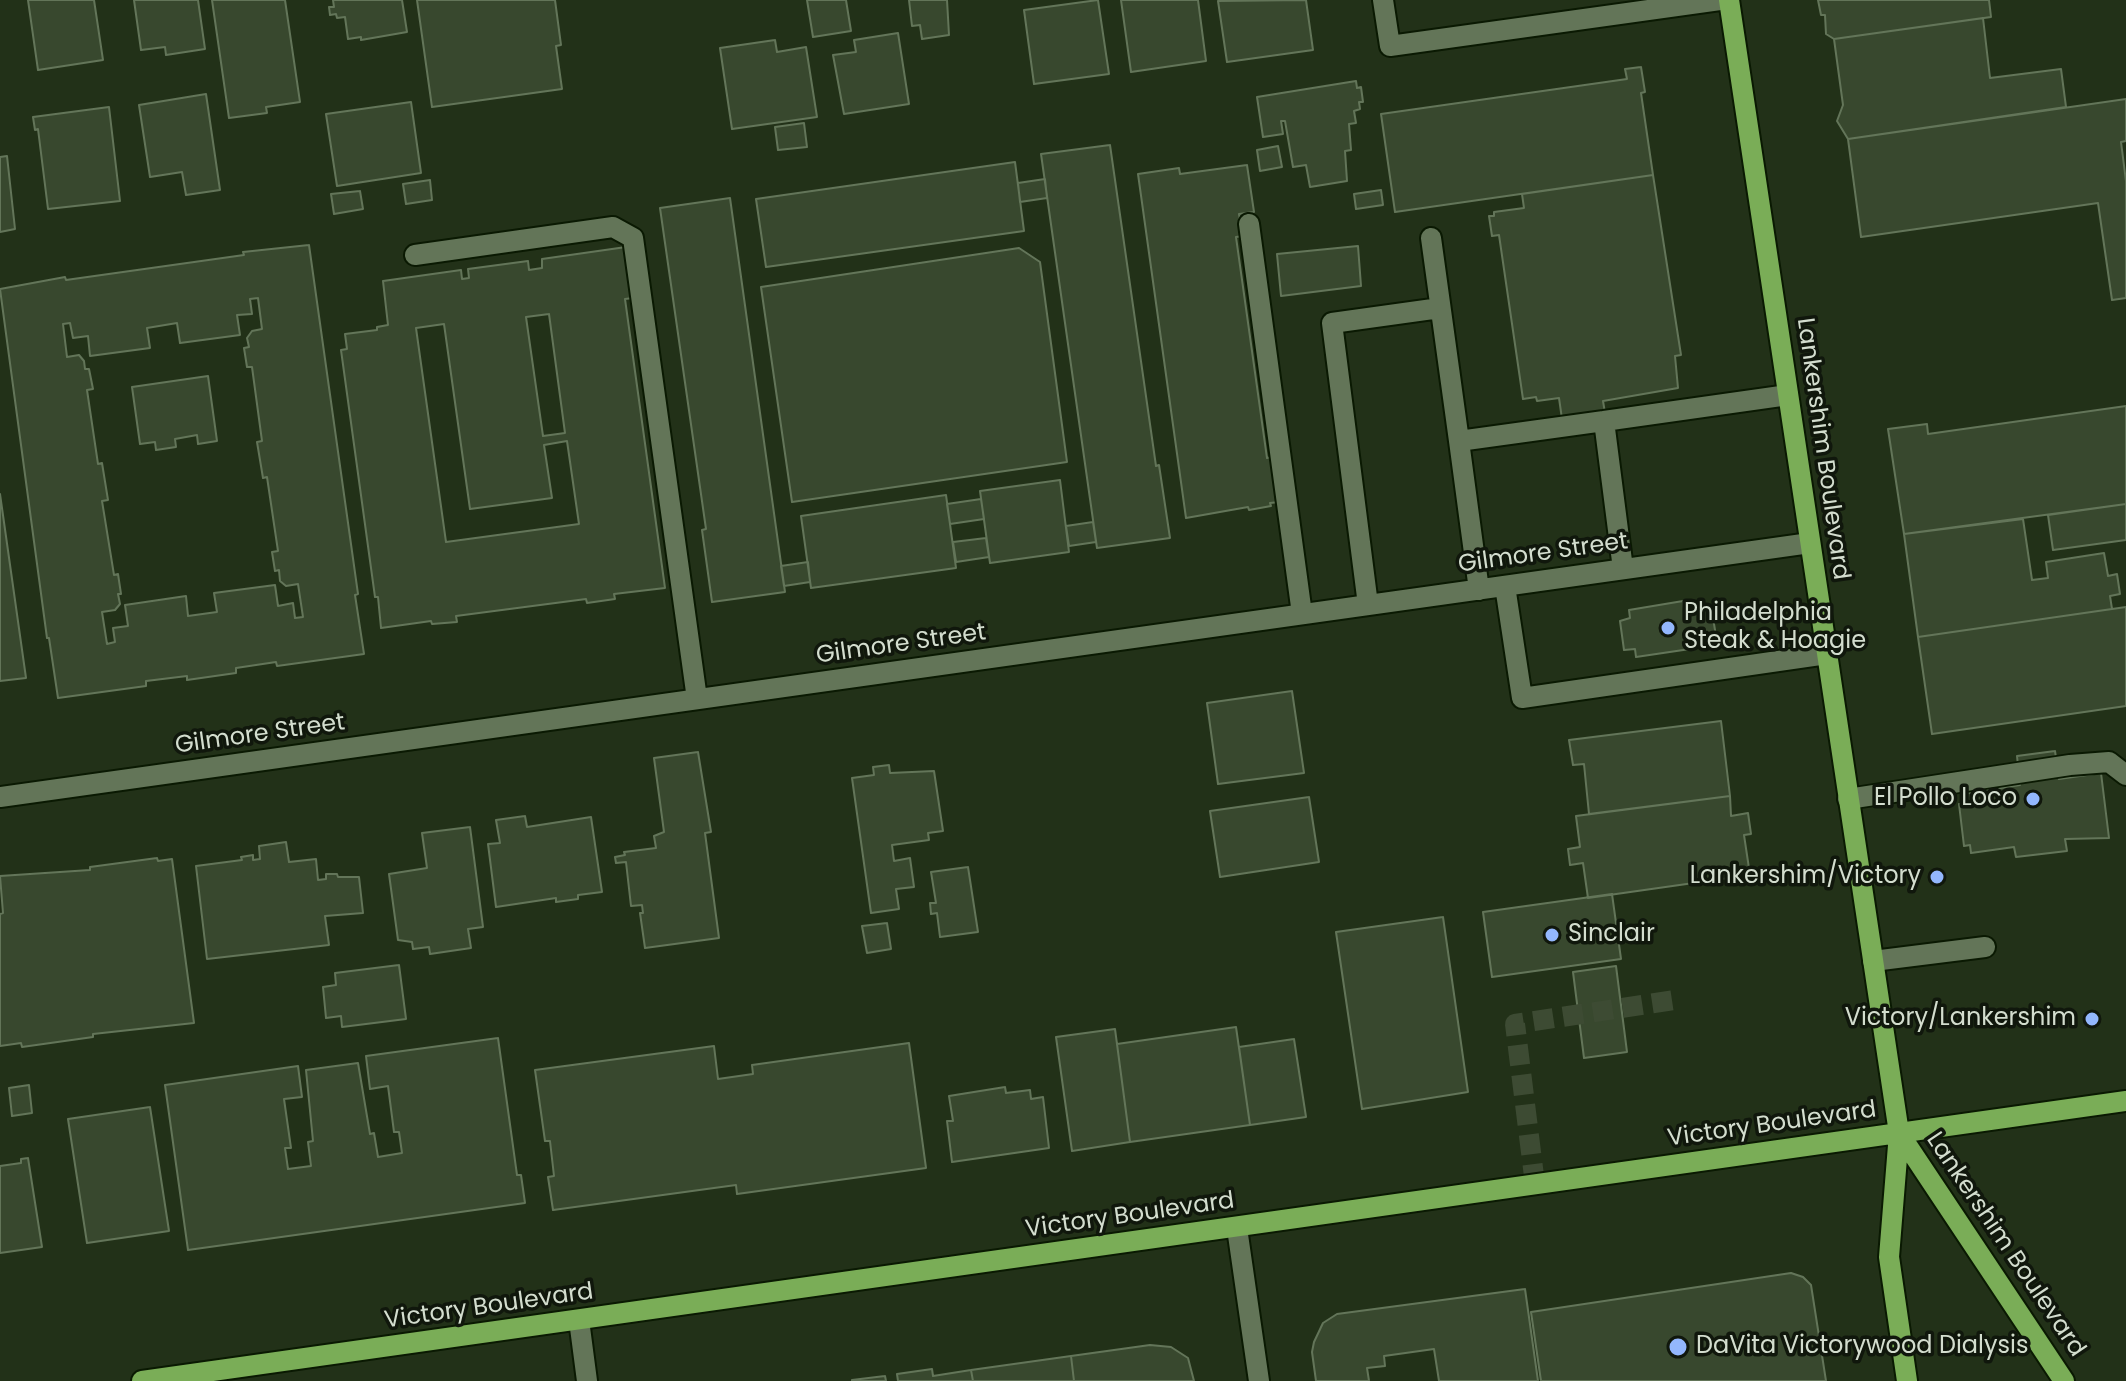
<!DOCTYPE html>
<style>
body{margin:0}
canvas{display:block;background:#223118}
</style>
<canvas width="2126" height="1381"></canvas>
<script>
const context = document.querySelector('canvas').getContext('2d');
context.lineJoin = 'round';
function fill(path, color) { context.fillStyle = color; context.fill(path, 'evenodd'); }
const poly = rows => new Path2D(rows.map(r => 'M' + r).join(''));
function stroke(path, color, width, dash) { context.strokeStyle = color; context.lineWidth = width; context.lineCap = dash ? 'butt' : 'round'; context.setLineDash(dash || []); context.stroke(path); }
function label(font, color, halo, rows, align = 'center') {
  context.font = font + ' Poppins,sans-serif'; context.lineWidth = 7; context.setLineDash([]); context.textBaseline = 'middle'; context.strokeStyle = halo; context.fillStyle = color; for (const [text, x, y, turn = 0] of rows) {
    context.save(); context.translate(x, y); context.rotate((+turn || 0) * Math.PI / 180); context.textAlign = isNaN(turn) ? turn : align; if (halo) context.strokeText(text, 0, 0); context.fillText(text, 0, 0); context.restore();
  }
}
const building = poly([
 [28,0,94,0,103,60,38,70,28,0],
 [134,0,198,0,205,49,166,55,165,47,141,50,134,0],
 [212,0,285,0,300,102,266,107,267,113,229,118,212,0],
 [333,0,402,0,407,32,361,40,361,37,348,39,345,17,337,18,336,14,330,15,329,7,334,7,333,0],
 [417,0,555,0,561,45,556,46,562,89,432,107,417,0],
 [807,0,846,0,851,31,813,37,807,0],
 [909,0,947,0,949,35,922,39,920,25,912,26,909,0],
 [1098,0,1109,74,1034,84,1024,10,1098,0],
 [1121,0,1198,0,1206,61,1131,72,1121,0],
 [1306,0,1313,50,1227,62,1218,1,1306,0],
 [1818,0,1989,0,1991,17,1834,39,1826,34,1825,15,1821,15,1818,0],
 [1983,18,1990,78,2061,69,2066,107,1848,139,1837,121,1843,105,1834,39,1983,18],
 [898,33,909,104,844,114,833,55,856,52,854,40,898,33],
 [775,40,777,52,806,47,817,117,732,129,720,48,775,40],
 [1641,67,1645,92,1641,93,1653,175,1395,212,1381,114,1627,79,1625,69,1641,67],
 [1356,81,1357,88,1361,87,1363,102,1359,102,1360,109,1354,111,1356,123,1349,124,1351,150,1345,151,1347,181,1310,187,1306,165,1293,167,1285,121,1281,121,1283,134,1263,137,1257,97,1356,81],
 [206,94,220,190,186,195,182,172,150,177,139,105,206,94],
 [2126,99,2126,141,2121,142,2126,181,2126,298,2112,300,2098,203,1861,237,1848,139,2126,99],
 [411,102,421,173,337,186,326,114,411,102],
 [109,107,120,201,48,209,38,129,35,130,33,117,109,107],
 [804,123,807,147,778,150,775,127,804,123],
 [1110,145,1156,466,1159,465,1170,538,1097,548,1041,154,1110,145],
 [1278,146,1282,167,1260,171,1257,150,1278,146],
 [7,156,15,229,0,232,0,157,7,156],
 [1015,162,1024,231,766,267,756,199,1015,162],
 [1247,165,1254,212,1239,214,1243,236,1236,237,1267,458,1273,457,1279,502,1270,503,1271,506,1249,510,1248,507,1186,518,1138,174,1179,168,1180,174,1247,165],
 [1653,175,1681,355,1675,356,1678,388,1603,401,1605,413,1562,419,1559,398,1537,401,1536,397,1523,399,1499,235,1492,236,1489,216,1494,216,1494,212,1524,208,1522,194,1653,175],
 [1045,179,1047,198,1020,202,1018,183,1045,179],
 [430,180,432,200,406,204,403,184,430,180],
 [1381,190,1383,205,1356,209,1354,194,1381,190],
 [360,191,363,209,334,214,331,194,360,191],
 [730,198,785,592,712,602,702,530,706,529,660,208,730,198],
 [309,245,358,594,355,595,364,654,277,666,276,662,236,668,236,673,187,680,187,676,146,681,146,686,58,698,49,638,47,638,0,289,65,277,66,280,244,255,243,252,309,245],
 [258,298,262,329,252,331,247,338,249,347,244,348,247,367,252,367,262,441,257,442,263,478,267,477,278,551,272,552,275,571,279,570,280,581,286,586,298,584,303,617,295,618,293,603,278,606,275,585,214,593,217,612,188,616,186,596,125,605,128,626,113,628,115,642,107,644,102,612,115,610,120,604,118,594,121,594,118,574,114,575,102,501,108,500,102,463,98,464,87,390,93,389,89,369,85,369,84,361,79,355,67,357,63,324,70,323,73,338,88,336,90,356,150,348,147,328,177,323,180,343,240,335,237,315,252,314,250,299,258,298],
 [1358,246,1361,286,1281,296,1277,254,1358,246],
 [626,247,633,298,625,299,665,588,614,594,615,599,587,603,586,599,456,616,457,622,432,624,431,621,381,628,378,597,375,597,341,350,347,349,345,334,377,330,377,327,388,325,383,281,461,270,462,279,469,278,468,269,528,261,529,270,542,268,542,259,626,247],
 [549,314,565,433,543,436,526,317,549,314],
 [444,324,470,509,552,498,544,445,567,441,579,524,446,542,416,328,444,324],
 [1019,248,1040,262,1067,462,792,502,761,287,1019,248],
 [208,376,217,441,198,444,197,435,175,439,176,447,156,450,155,442,140,444,132,387,208,376],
 [2126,406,2126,504,1904,534,1888,429,1927,424,1928,434,2126,406],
 [1060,480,1069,552,990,563,980,491,1060,480],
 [0,494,26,678,0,681,0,494],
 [946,495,956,568,811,588,801,516,946,495],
 [981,499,984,519,950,524,947,504,981,499],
 [2126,504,2126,540,2053,550,2048,515,2126,504],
 [2023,519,2032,580,2048,578,2046,562,2104,553,2108,576,2117,574,2120,594,2110,596,2112,609,1918,637,1904,534,2023,519],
 [1093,522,1096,542,1069,546,1066,526,1093,522],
 [986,538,989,557,956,562,953,542,986,538],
 [808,562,810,582,784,586,781,566,808,562],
 [1683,601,1684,611,1711,606,1716,636,1689,640,1690,649,1636,657,1635,649,1624,650,1620,621,1630,618,1629,610,1683,601],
 [2126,607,2126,706,1932,734,1918,637,2126,607],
 [1292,691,1304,773,1218,784,1207,703,1292,691],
 [1721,721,1730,796,1589,814,1584,764,1573,765,1569,740,1721,721],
 [2055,751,2059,779,2101,773,2109,838,2065,839,2067,851,2016,857,2014,847,1971,853,1970,845,1964,846,1959,804,1964,804,1962,794,2020,785,2017,756,2055,751],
 [698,752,711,832,705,833,719,938,645,948,640,913,643,913,642,905,631,906,626,862,616,863,615,857,625,855,624,852,656,848,654,836,664,832,654,758,698,752],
 [889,765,890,773,934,771,943,831,928,833,929,840,892,845,894,861,910,858,914,887,896,889,899,909,871,913,852,778,874,775,873,767,889,765],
 [1730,796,1731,816,1748,813,1751,834,1744,835,1750,875,1588,898,1583,863,1570,865,1568,849,1580,847,1576,816,1730,796],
 [1309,797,1319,862,1220,877,1210,811,1309,797],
 [525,816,527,827,591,817,602,892,578,895,578,899,556,902,556,898,496,907,488,844,500,843,496,820,525,816],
 [470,827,483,927,468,929,471,948,430,954,429,947,413,949,412,942,398,940,389,874,427,868,422,833,470,827],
 [286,842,289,862,316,859,318,880,326,879,326,874,337,874,338,877,359,877,363,913,325,916,329,945,207,959,196,866,242,860,241,857,253,855,253,860,260,859,259,846,286,842],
 [157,858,158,861,172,859,194,1023,93,1034,93,1037,22,1047,21,1043,0,1046,0,914,3,913,0,876,90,870,90,867,157,858],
 [968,867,978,932,940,937,937,913,931,914,930,903,936,903,931,872,968,867],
 [1612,894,1621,959,1492,977,1483,912,1612,894],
 [1443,917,1468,1092,1362,1109,1336,932,1443,917],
 [887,923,891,949,867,953,862,926,887,923],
 [399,965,406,1019,342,1027,341,1016,326,1018,323,987,336,985,335,973,399,965],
 [1616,966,1627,1052,1584,1058,1573,972,1616,966],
 [1236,1027,1250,1125,1130,1142,1117,1044,1236,1027],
 [1115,1029,1130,1142,1072,1151,1056,1037,1115,1029],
 [498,1038,517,1175,521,1175,525,1203,188,1250,165,1085,298,1066,302,1097,284,1099,291,1148,285,1148,288,1169,311,1166,308,1142,313,1141,306,1070,358,1063,370,1134,374,1133,378,1157,402,1153,399,1132,394,1132,388,1086,370,1089,366,1056,498,1038],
 [1294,1039,1306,1117,1250,1125,1239,1047,1294,1039],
 [909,1043,926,1168,737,1194,736,1185,553,1210,548,1177,554,1176,550,1141,545,1141,535,1070,714,1046,718,1079,753,1074,752,1065,909,1043],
 [29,1085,32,1113,12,1116,9,1088,29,1085],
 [1005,1087,1006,1093,1030,1090,1031,1099,1043,1097,1049,1148,952,1162,947,1121,953,1121,949,1096,1005,1087],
 [150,1107,169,1231,87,1243,68,1119,150,1107],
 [28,1158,42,1247,0,1253,0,1166,21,1163,21,1159,28,1158],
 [1791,1273,1803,1277,1811,1285,1826,1381,1541,1381,1531,1312,1791,1273],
 [1525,1289,1538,1381,1439,1381,1434,1349,1384,1356,1385,1366,1367,1368,1369,1381,1316,1381,1312,1352,1314,1342,1323,1323,1337,1314,1525,1289],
 [1150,1345,1171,1347,1188,1358,1194,1381,1074,1381,1071,1356,1150,1345],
 [1071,1356,1074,1381,973,1381,971,1370,1071,1356],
 [932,1369,933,1376,971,1370,973,1381,898,1381,897,1374,932,1369],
 [885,1376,886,1381,852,1381,852,1380,885,1376]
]);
fill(building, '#38482e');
stroke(building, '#637559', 2);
stroke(poly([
 [1535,1184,1515,1024,1681,999]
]), '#3d4b33', 20, [20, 10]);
const minor = poly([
 [1383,0,1390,46,1720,0],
 [1249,224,1302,614],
 [1431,238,1459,441],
 [415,255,613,227,633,238,697,699],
 [1623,569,1604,421,1788,395],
 [1505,586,1522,698,1827,654],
 [1479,590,1459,441,1604,421],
 [1368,605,1332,323,1440,308],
 [0,797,1810,543],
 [1848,799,2070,765,2109,762,2126,775],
 [1873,961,1985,947],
 [1237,1228,1259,1381],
 [579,1320,587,1381]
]);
const major = poly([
 [1729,0,1899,1133,2064,1381],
 [1899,1133,1889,1257,1907,1381],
 [142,1381,2126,1101]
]);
stroke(minor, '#0a1902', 24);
stroke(major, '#0a1902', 24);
stroke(minor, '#637558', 20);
stroke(major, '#7aad57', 20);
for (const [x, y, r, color] of [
 [1668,628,8,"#93b7fd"],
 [2033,799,8,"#93b7fd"],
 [1937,877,8,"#93b7fd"],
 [1552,935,8,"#93b7fd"],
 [2092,1019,8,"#93b7fd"],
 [1678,1347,10,"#93b7fd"]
]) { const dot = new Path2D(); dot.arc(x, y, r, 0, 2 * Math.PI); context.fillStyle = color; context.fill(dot); stroke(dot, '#10170c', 3); }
label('24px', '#d3ddce', '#10170c', [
 ["Lankershim Boulevard",1822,449,82],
 ["Gilmore Street",1543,554,-8],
 ["Gilmore Street",901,645,-8],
 ["Gilmore Street",260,735,-8],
 ["Victory Boulevard",1772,1125,-8],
 ["Victory Boulevard",1130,1216,-8],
 ["Lankershim Boulevard",2005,1245,56],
 ["Victory Boulevard",489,1307,-8]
]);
label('24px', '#d3ddce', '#10170c', [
 ["Philadelphia",1684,614],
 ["Steak & Hoagie",1684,642],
 ["El Pollo Loco",2017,799,"right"],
 ["Lankershim/Victory",1921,877,"right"],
 ["Sinclair",1568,935],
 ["Victory/Lankershim",2076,1019,"right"],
 ["DaVita Victorywood Dialysis",1696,1347]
], 'left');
</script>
